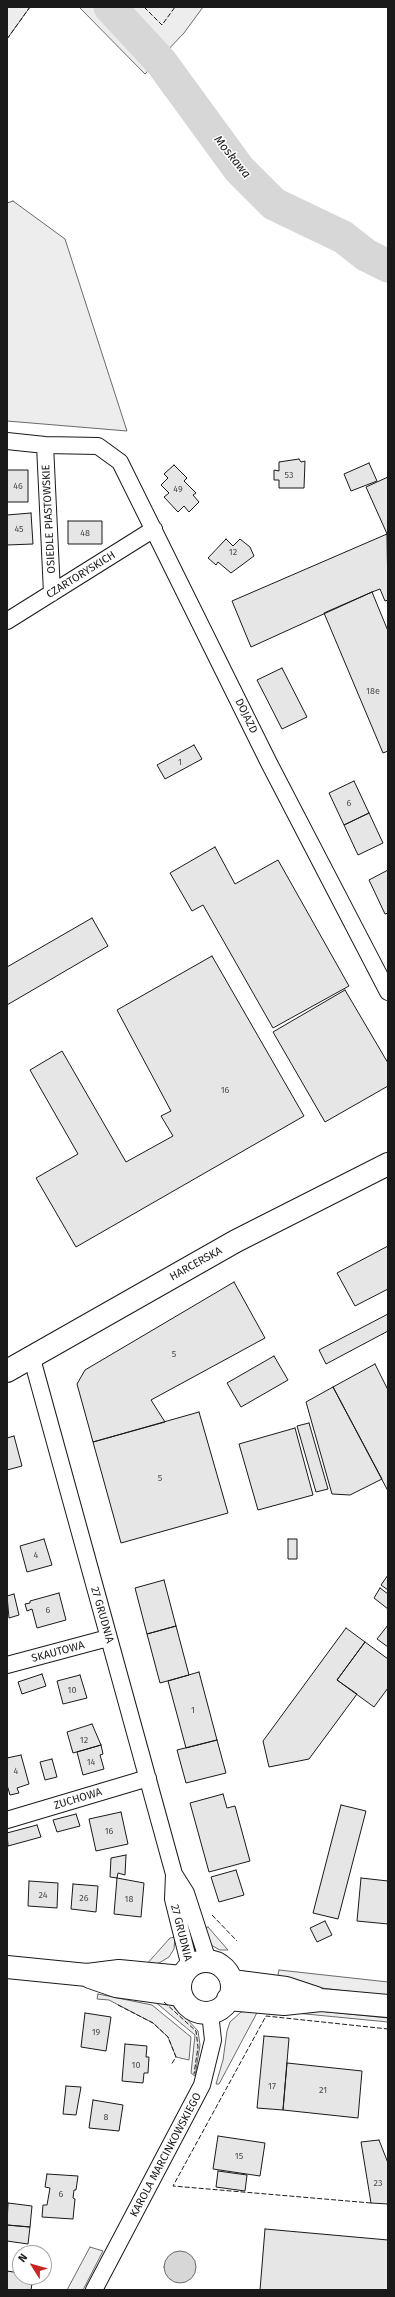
<!DOCTYPE html>
<style>
body{margin:0}
#map{position:relative;width:395px;height:2297px;overflow:hidden;background:#fff;font-family:"Fira Sans",sans-serif}
canvas{display:block}
.frame{position:absolute;inset:0;border:8px solid #1a1a1a;pointer-events:none}
.north{position:absolute;left:12px;top:2245px;width:40px;height:40px;box-sizing:border-box;background:#fff;border:1px solid #a3a3a3;border-radius:50%;rotate:307deg;font-size:11px;font-weight:700;line-height:16px;text-align:center;color:#1a1a1a}
.north::after{content:'';display:block;margin:auto;width:14px;height:18px;background:#c62828;clip-path:polygon(50% 0,100% 100%,50% 72%,0 100%)}
</style>
<div id="map">
<canvas width="395" height="2297"></canvas>
<div class="frame"></div>
<div class="north">N</div>
</div>
<script>
const context = document.querySelector('canvas').getContext('2d');
context.lineJoin = 'round';
function fill(path, color) { context.fillStyle = color; context.fill(path, 'evenodd'); }
const poly = rows => new Path2D(rows.map(r => 'M' + r).join(''));
function stroke(path, color, width, dash) { context.strokeStyle = color; context.lineWidth = width; context.lineCap = dash ? 'butt' : 'round'; context.setLineDash(dash || []); context.stroke(path); }
function label(font, color, halo, rows, align = 'center') {
  context.font = font + ' "Fira Sans",sans-serif'; context.lineWidth = 3; context.setLineDash([]); context.textBaseline = 'middle'; context.strokeStyle = halo; context.fillStyle = color; for (const [text, x, y, turn = 0] of rows) {
    context.save(); context.translate(x, y); context.rotate((+turn || 0) * Math.PI / 180); context.textAlign = isNaN(turn) ? turn : align; if (halo) context.strokeText(text, 0, 0); context.fillText(text, 0, 0); context.restore();
  }
}
const built = poly([
 [7,7,30,7,7,39,7,7],
 [79,7,203,7,184,33,145,74,79,7],
 [13,201,65,239,127,431,7,421,7,203,13,201],
 [208,1927,228,1950,220,1950,211,1945,204,1928,208,1927],
 [175,1937,174,1949,169,1957,159,1963,145,1966,170,1938,175,1937],
 [279,1970,388,1982,388,1996,321,1988,277,1980,279,1970],
 [98,1994,152,2005,191,2037,189,2060,176,2057,168,2037,153,2023,109,2000,97,1999,98,1994],
 [154,2001,173,2004,198,2031,200,2045,195,2076,191,2073,195,2035,154,2001],
 [259,2009,219,2084,216,2084,223,2060,227,2031,230,2022,241,2012,259,2009],
 [275,2011,319,2011,388,2018,388,2022,275,2011],
 [90,2247,103,2251,83,2290,67,2290,90,2247]
]);
fill(built, '#ededed');
stroke(built, '#6a6a6a', 1);
const water = poly([
 '164 2267a16 16 0 1 1 32 0a16 16 0 1 1-32 0Z'
]);
fill(water, '#d7d7d7');
stroke(water, '#6a6a6a', 1);
stroke(poly([
 [110,7,161,62,239,169,274,204,343,237,366,255,388,266]
]), '#d7d7d7', 33);
const building = poly([
 [299,459,301,462,305,461,304,488,279,488,279,480,274,480,274,470,279,471,279,462,299,459],
 [369,463,377,481,351,491,344,474,369,463],
 [174,465,187,478,184,481,196,493,193,495,199,502,189,512,184,506,178,512,164,497,169,493,161,485,168,478,164,474,174,465],
 [7,470,28,470,28,502,7,502,7,470],
 [388,477,388,536,366,487,388,477],
 [31,513,33,544,7,545,7,515,31,513],
 [68,521,102,521,102,544,68,544,68,521],
 [387,534,388,600,385,601,380,589,372,592,251,647,232,601,387,534],
 [226,539,233,546,240,539,250,547,254,556,231,573,218,562,216,565,208,558,226,539],
 [372,592,388,631,388,751,383,753,324,613,372,592],
 [282,668,307,717,282,729,257,680,282,668],
 [194,745,202,759,165,779,157,765,194,745],
 [354,781,369,813,344,825,329,793,354,781],
 [369,813,383,843,358,855,344,825,369,813],
 [215,847,235,884,278,860,349,986,273,1028,203,905,192,911,170,873,215,847],
 [388,870,388,913,385,914,369,880,388,870],
 [92,918,108,946,7,1005,7,967,92,918],
 [212,956,304,1116,76,1247,36,1178,78,1154,30,1070,62,1051,126,1162,173,1136,161,1116,171,1111,117,1010,212,956],
 [345,990,388,1063,388,1086,325,1122,273,1032,345,990],
 [388,1246,388,1289,355,1306,337,1273,388,1246],
 [234,1282,265,1338,151,1400,165,1422,93,1442,77,1384,85,1370,234,1282],
 [388,1314,388,1331,326,1364,319,1350,388,1314],
 [274,1356,288,1380,241,1407,227,1383,274,1356],
 [375,1364,388,1390,388,1491,333,1387,375,1364],
 [333,1387,382,1479,350,1495,332,1494,306,1402,333,1387],
 [199,1412,228,1513,121,1543,93,1442,199,1412],
 [309,1423,328,1489,316,1492,297,1426,309,1423],
 [295,1428,313,1495,258,1510,239,1444,295,1428],
 [14,1436,22,1466,7,1470,7,1438,14,1436],
 [44,1539,52,1565,27,1572,20,1546,44,1539],
 [288,1539,297,1539,297,1559,288,1559,288,1539],
 [388,1575,388,1590,381,1585,388,1575],
 [164,1580,176,1626,147,1634,135,1588,164,1580],
 [380,1588,388,1594,388,1609,374,1598,380,1588],
 [59,1593,66,1620,37,1628,32,1609,27,1611,25,1604,30,1603,30,1601,59,1593],
 [14,1594,19,1615,9,1618,7,1596,14,1594],
 [388,1625,388,1647,377,1639,388,1625],
 [176,1626,189,1675,160,1683,147,1634,176,1626],
 [346,1628,365,1642,337,1680,357,1694,309,1759,269,1767,263,1741,346,1628],
 [365,1642,388,1659,388,1688,374,1707,337,1680,365,1642],
 [199,1672,217,1740,186,1748,168,1681,199,1672],
 [42,1674,46,1686,22,1694,18,1682,42,1674],
 [80,1675,87,1698,63,1704,57,1681,80,1675],
 [92,1724,101,1745,73,1753,67,1732,92,1724],
 [217,1740,226,1773,186,1783,177,1750,217,1740],
 [101,1745,103,1754,100,1755,104,1769,83,1775,77,1752,101,1745],
 [21,1755,29,1784,17,1788,19,1793,10,1795,7,1785,7,1758,21,1755],
 [52,1759,57,1777,45,1780,40,1762,52,1759],
 [223,1794,227,1808,235,1806,250,1861,209,1872,190,1803,223,1794],
 [341,1805,366,1811,338,1919,313,1913,341,1805],
 [121,1812,128,1844,96,1851,89,1819,121,1812],
 [76,1814,80,1826,57,1832,53,1820,76,1814],
 [37,1825,41,1837,8,1846,7,1833,37,1825],
 [126,1855,125,1875,118,1873,117,1878,110,1877,111,1858,126,1855],
 [236,1870,244,1895,219,1902,211,1877,236,1870],
 [117,1878,144,1883,141,1917,114,1914,117,1878],
 [361,1878,388,1881,388,1924,357,1921,361,1878],
 [29,1881,58,1883,57,1908,28,1906,29,1881],
 [73,1884,98,1886,96,1912,71,1909,73,1884],
 [325,1921,332,1935,317,1942,310,1928,325,1921],
 [85,2013,111,2017,106,2051,81,2047,85,2013],
 [264,2036,289,2038,283,2110,257,2108,264,2036],
 [125,2044,147,2046,146,2057,149,2057,148,2073,144,2073,143,2083,122,2081,125,2044],
 [287,2063,362,2071,358,2118,283,2110,287,2063],
 [66,2086,81,2087,76,2115,63,2114,66,2086],
 [93,2100,123,2105,119,2131,89,2128,93,2100],
 [218,2136,265,2143,260,2176,213,2169,218,2136],
 [379,2140,388,2163,388,2204,371,2203,361,2142,379,2140],
 [218,2171,247,2175,245,2191,216,2187,218,2171],
 [47,2174,78,2176,76,2190,74,2190,73,2198,75,2199,73,2219,42,2217,43,2205,47,2205,50,2188,45,2187,47,2174],
 [8,2203,32,2206,30,2227,7,2225,8,2203],
 [7,2225,30,2227,28,2244,7,2241,7,2225],
 [265,2229,388,2240,388,2290,260,2290,265,2229],
 [7,2271,20,2273,20,2277,33,2277,31,2290,7,2290,7,2271]
]);
fill(building, '#e6e6e6');
stroke(building, '#1a1a1a', 1);
const street = poly([
 [7,441,45,445,98,446,120,462,269,763,388,992],
 [45,445,52,593],
 [7,621,154,529],
 [31,1355,174,1874,186,1893,208,1961],
 [7,1665,108,1638],
 [7,1820,148,1778],
 [174,1874,173,1899,190,1967],
 [94,2290,202,2085,213,2040,210,2013]
]);
const secondary = poly([
 [7,1371,236,1241,388,1164],
 '180 1987a26 26 0 1 1 52 0a26 26 0 1 1-52 0Z',
 [7,1967,87,1975,119,1971,182,1977],
 [90,1977,116,1986,181,1995],
 [232,1981,286,1988,316,1998],
 [228,1999,284,2004,321,2000,388,2006]
]);
stroke(street, '#1a1a1a', 18);
stroke(secondary, '#1a1a1a', 24);
stroke(street, '#fff', 16);
stroke(secondary, '#fff', 22);
stroke(poly([
 [144,7,162,25,175,7],
 [7,39,30,7],
 [212,1915,237,1941],
 [164,2002,196,2031,198,2047,194,2074],
 [118,2005,153,2023,168,2037,176,2057,171,2065],
 [371,2203,173,2186,266,2016,388,2029]
]), '#1a1a1a', 1, [5, 2]);
label('9px', '#4d4d4d', null, [
 ["53",289,475],
 ["46",18,486],
 ["49",178,489],
 ["45",19,529],
 ["48",85,533],
 ["12",233,552],
 ["18e",373,691],
 ["1",180,762],
 ["6",349,803],
 ["16",225,1090],
 ["5",174,1354],
 ["5",160,1478],
 ["4",36,1555],
 ["6",48,1610],
 ["10",72,1690],
 ["1",193,1710],
 ["12",84,1740],
 ["14",91,1762],
 ["4",16,1771],
 ["16",109,1831],
 ["24",43,1895],
 ["26",84,1898],
 ["18",129,1899],
 ["19",96,2032],
 ["10",136,2065],
 ["17",272,2086],
 ["21",323,2090],
 ["8",106,2117],
 ["15",239,2156],
 ["23",378,2183],
 ["6",61,2194]
]);
label('11px', '#1a1a1a', '#fff', [
 ["OSIEDLE PIASTOWSKIE",49,519,-93],
 ["CZARTORYSKICH",81,575,-32],
 ["DOJAZD",246,716,64],
 ["HARCERSKA",196,1264,-29],
 ["27 GRUDNIA",102,1615,74],
 ["SKAUTOWA",58,1652,-15],
 ["ZUCHOWA",78,1799,-17],
 ["27 GRUDNIA",181,1933,76],
 ["KAROLA MARCINKOWSKIEGO",166,2155,-62]
]);
label('italic 12px', '#1a1a1a', '#fff', [
 ["Moskawa",232,157,51]
]);
</script>
